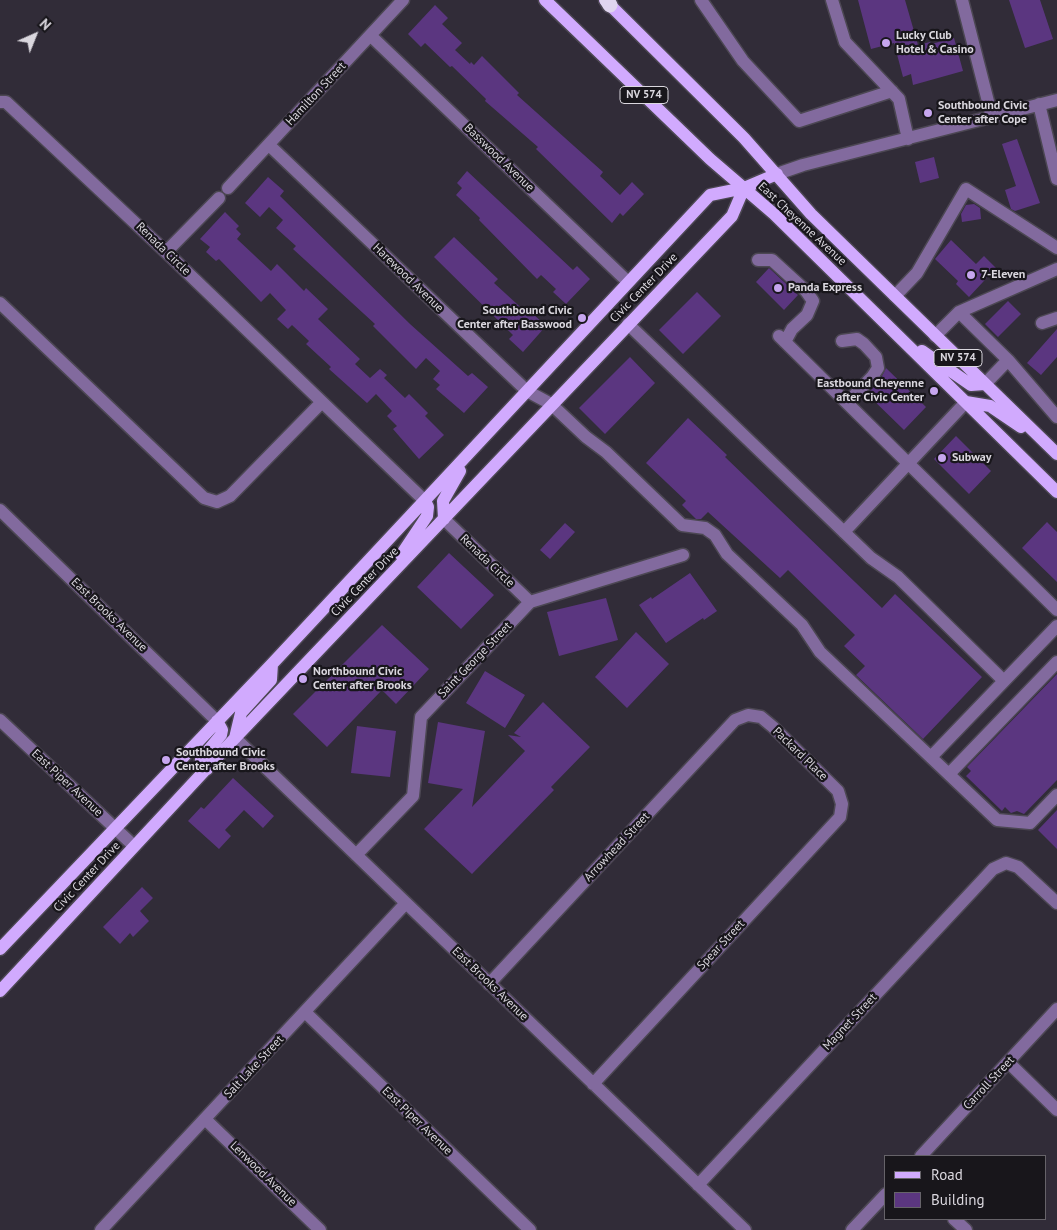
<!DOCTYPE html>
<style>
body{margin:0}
#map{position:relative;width:1057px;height:1230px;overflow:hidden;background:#312c38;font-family:"PT Sans",sans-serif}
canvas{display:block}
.legend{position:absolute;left:884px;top:1155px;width:162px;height:65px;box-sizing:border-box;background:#18161b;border:1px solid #666369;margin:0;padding:6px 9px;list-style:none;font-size:15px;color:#dad7de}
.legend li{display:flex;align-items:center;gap:10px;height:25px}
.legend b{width:25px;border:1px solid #666369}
.north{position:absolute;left:10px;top:10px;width:50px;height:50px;-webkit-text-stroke:4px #18161b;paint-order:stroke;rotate:44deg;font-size:14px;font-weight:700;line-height:20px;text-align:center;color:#dad7de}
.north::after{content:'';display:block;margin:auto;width:18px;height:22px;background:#dad7de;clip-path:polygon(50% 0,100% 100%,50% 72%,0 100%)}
</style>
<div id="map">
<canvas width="1057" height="1230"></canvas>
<ul class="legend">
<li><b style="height:6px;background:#d1aafe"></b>Road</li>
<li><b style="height:14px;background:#5b3680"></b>Building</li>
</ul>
<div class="north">N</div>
</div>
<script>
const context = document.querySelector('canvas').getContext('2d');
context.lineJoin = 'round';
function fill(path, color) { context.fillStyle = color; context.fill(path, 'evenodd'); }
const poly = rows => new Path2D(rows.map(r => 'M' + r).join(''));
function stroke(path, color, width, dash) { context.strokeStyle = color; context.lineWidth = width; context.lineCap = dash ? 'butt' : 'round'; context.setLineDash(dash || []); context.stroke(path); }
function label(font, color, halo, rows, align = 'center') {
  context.font = font + ' "PT Sans",sans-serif'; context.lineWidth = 4.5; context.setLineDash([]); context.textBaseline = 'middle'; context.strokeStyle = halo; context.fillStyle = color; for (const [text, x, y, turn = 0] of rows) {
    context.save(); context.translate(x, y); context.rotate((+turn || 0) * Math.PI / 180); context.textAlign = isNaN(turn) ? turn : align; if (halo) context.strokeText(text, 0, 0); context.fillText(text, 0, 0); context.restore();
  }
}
fill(poly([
 [858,0,905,0,918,45,930,42,931,44,954,38,963,71,913,85,911,74,903,77,894,43,871,49],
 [1009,0,1040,0,1053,39,1025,48],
 [435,5,448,18,442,24,462,43,455,50,470,64,471,62,474,65,482,56,519,93,517,95,603,172,600,176,620,195,632,182,644,194,623,216,620,213,612,223,536,149,538,147,485,101,486,99,452,66,450,67,425,43,421,47,408,34],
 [1017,139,1040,203,1015,211,1011,209,1005,190,1016,186,1002,144],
 [934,157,939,178,920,183,915,162],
 [467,171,573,270,577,266,590,279,566,304,553,292,556,289,541,275,537,279,479,220,480,218,456,195,462,188,457,183],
 [268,177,284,191,280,196,410,324,468,376,472,373,488,387,464,413,436,389,440,385,433,379,440,371,426,358,416,369,373,326,375,324,293,249,296,246,276,228,283,220,269,207,260,217,245,203],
 [974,204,980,208,981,219,962,222,961,214,966,205],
 [225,212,239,226,236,229,241,234,237,239,271,271,277,264,304,291,306,288,328,309,318,319,360,359,355,364,370,378,380,369,387,375,384,378,405,398,409,394,428,413,425,416,444,435,419,459,393,429,397,426,387,416,392,411,376,394,367,403,329,369,331,367,306,344,309,341,292,325,288,329,277,319,286,310,270,293,261,302,219,259,216,261,206,252,210,247,200,239],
 [454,237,498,279,494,283,529,315,531,312,546,326,523,352,509,339,513,335,434,257],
 [951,240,976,264,984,256,996,268,969,297,956,284,958,281,935,259],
 [769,268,798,295,784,310,756,282],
 [697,292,721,316,683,354,659,330],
 [1008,301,1021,314,998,337,985,324],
 [1057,329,1057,357,1041,375,1027,363],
 [630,357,655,383,605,434,579,408],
 [886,368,926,407,904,430,867,394,879,382],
 [688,418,727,455,725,457,882,608,895,594,982,677,923,739,856,675,865,666,844,646,855,635,788,570,780,578,708,512,701,519,696,519,682,505,686,501,646,463],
 [956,436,991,471,969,494,934,459],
 [1047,522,1057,532,1057,582,1022,548],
 [565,523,575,532,550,559,540,550],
 [449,553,494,595,461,629,417,587],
 [690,573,717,611,704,620,703,618,666,643,639,605,651,597,652,599],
 [606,598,618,640,559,656,547,612],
 [382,625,429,669,396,704,382,690,327,747,293,714],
 [636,632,669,664,627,708,595,677],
 [485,671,525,695,505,728,466,703],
 [1057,674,1057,780,1024,814,1017,811,1011,813,1005,807,1002,811,966,776,971,771,967,767],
 [543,702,590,747,551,787,554,790,472,874,424,829,463,789,428,783,438,722,485,731,472,807,525,751,508,735,521,737,514,733],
 [357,726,396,731,390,777,351,773],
 [233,778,274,816,263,828,244,810,225,830,231,836,219,849,188,821,201,807,204,809],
 [1057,810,1057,849,1038,830],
 [142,887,153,898,140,911,149,921,133,937,130,933,120,944,103,927]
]), '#5b3680');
const minor = poly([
 [701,0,743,61,799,121,892,91],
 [832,0,845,42,899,99,908,139],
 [962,0,992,117],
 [371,36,627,281],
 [0,102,6,102,166,252,425,501],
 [1039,104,1057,179],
 [269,145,527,391,551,404,586,437,606,452,682,525,705,528,715,535,727,554,802,625,820,652,997,820,1030,823,1057,795],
 [777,174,803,165,1057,100],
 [228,188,403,0],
 [166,252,219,198],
 [758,260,772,260,806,291,813,301,807,315,792,329,785,342],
 [895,296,917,273,966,189,1057,248],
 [0,303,204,498,217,502,230,496,321,403],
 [959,312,1008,360,1057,417],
 [1042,323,1057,318],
 [628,324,871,558,898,577,1004,681],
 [779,336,1057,610],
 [935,336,959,312,1057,269],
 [842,341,857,339,864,344,876,357,878,368,872,377,847,403],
 [985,384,1008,360],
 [0,510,217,721],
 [444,519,530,602],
 [844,532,966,402],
 [0,720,134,846],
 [235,738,745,1230],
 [931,757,1057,626],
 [949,774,1057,662],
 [356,855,413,796,421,717,530,602,683,555],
 [489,984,735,720,748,715,761,717,773,727,838,791,842,804,840,817,593,1084],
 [305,1012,530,1230],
 [1008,1062,1057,1110],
 [205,1119,320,1230],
 [921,1156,1057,1009],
 [698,1185,993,869,1006,863,1018,867,1057,903],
 [954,1219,966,1230],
 [101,1230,406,903],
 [852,1230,886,1194]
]);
const major = poly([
 [545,0,710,159,774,214,1057,492],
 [605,0,744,138,811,214,1057,454],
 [922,351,971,385,985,384],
 [966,402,990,406,1021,427],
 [444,519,443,501,460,471],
 [401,555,427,516,428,507,425,501],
 [235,738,241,713,271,680,272,664],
 [207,769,201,759,221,735,222,730,217,721],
 [0,949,272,664,710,195,744,188,777,174],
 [0,991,235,738,732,216,744,188]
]);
const highway = poly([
 [607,0,610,5]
]);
stroke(minor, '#4c4753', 15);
stroke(major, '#4c4753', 15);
stroke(highway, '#4c4753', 18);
stroke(minor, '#826a9e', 12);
stroke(major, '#d1aafe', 12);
stroke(highway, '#e0d5ef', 15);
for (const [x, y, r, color] of [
 [886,43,5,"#c7a6ef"],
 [928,113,5,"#c7a6ef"],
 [971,275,5,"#c7a6ef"],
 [778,288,5,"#c7a6ef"],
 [582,318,5,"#c7a6ef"],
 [934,391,5,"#c7a6ef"],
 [942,458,5,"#c7a6ef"],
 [303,679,5,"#c7a6ef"],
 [166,760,5,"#c7a6ef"]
]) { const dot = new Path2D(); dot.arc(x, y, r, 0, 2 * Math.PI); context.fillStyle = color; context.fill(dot); stroke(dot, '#18161b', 2); }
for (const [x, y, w] of [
 [644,95,48],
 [958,358,48]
]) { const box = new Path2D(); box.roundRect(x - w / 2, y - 8.5, w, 17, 4); context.fillStyle = '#18161b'; context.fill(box); stroke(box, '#dad7de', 1); }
label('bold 11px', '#dad7de', null, [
 ["NV 574",644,95],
 ["NV 574",958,358]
]);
label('bold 12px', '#dad7de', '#18161b', [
 ["Lucky Club",896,36],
 ["Hotel & Casino",896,50],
 ["Southbound Civic",938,106],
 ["Center after Cope",938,120],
 ["7-Eleven",981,275],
 ["Panda Express",788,288],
 ["Southbound Civic",572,311,"right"],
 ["Center after Basswood",572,325,"right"],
 ["Eastbound Cheyenne",924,384,"right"],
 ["after Civic Center",924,398,"right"],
 ["Subway",952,458],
 ["Northbound Civic",313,672],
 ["Center after Brooks",313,686],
 ["Southbound Civic",176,753],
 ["Center after Brooks",176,767]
], 'left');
label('12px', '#dad7de', '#18161b', [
 ["Hamilton Street",316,94,-47],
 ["Basswood Avenue",499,158,44],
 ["East Cheyenne Avenue",802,224,43],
 ["Renada Circle",163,249,44],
 ["Harewood Avenue",408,278,44],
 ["Civic Center Drive",644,288,-46],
 ["Renada Circle",487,561,44],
 ["Civic Center Drive",365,582,-46],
 ["East Brooks Avenue",109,615,44],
 ["Saint George Street",475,660,-46],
 ["Packard Place",800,754,44],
 ["East Piper Avenue",67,783,43],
 ["Arrowhead Street",617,847,-47],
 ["Civic Center Drive",87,877,-47],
 ["Spear Street",721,945,-47],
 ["East Brooks Avenue",490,984,44],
 ["Magnet Street",850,1022,-47],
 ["Salt Lake Street",254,1067,-47],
 ["Carroll Street",989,1083,-47],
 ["East Piper Avenue",417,1121,44],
 ["Lenwood Avenue",263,1174,44]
]);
</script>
